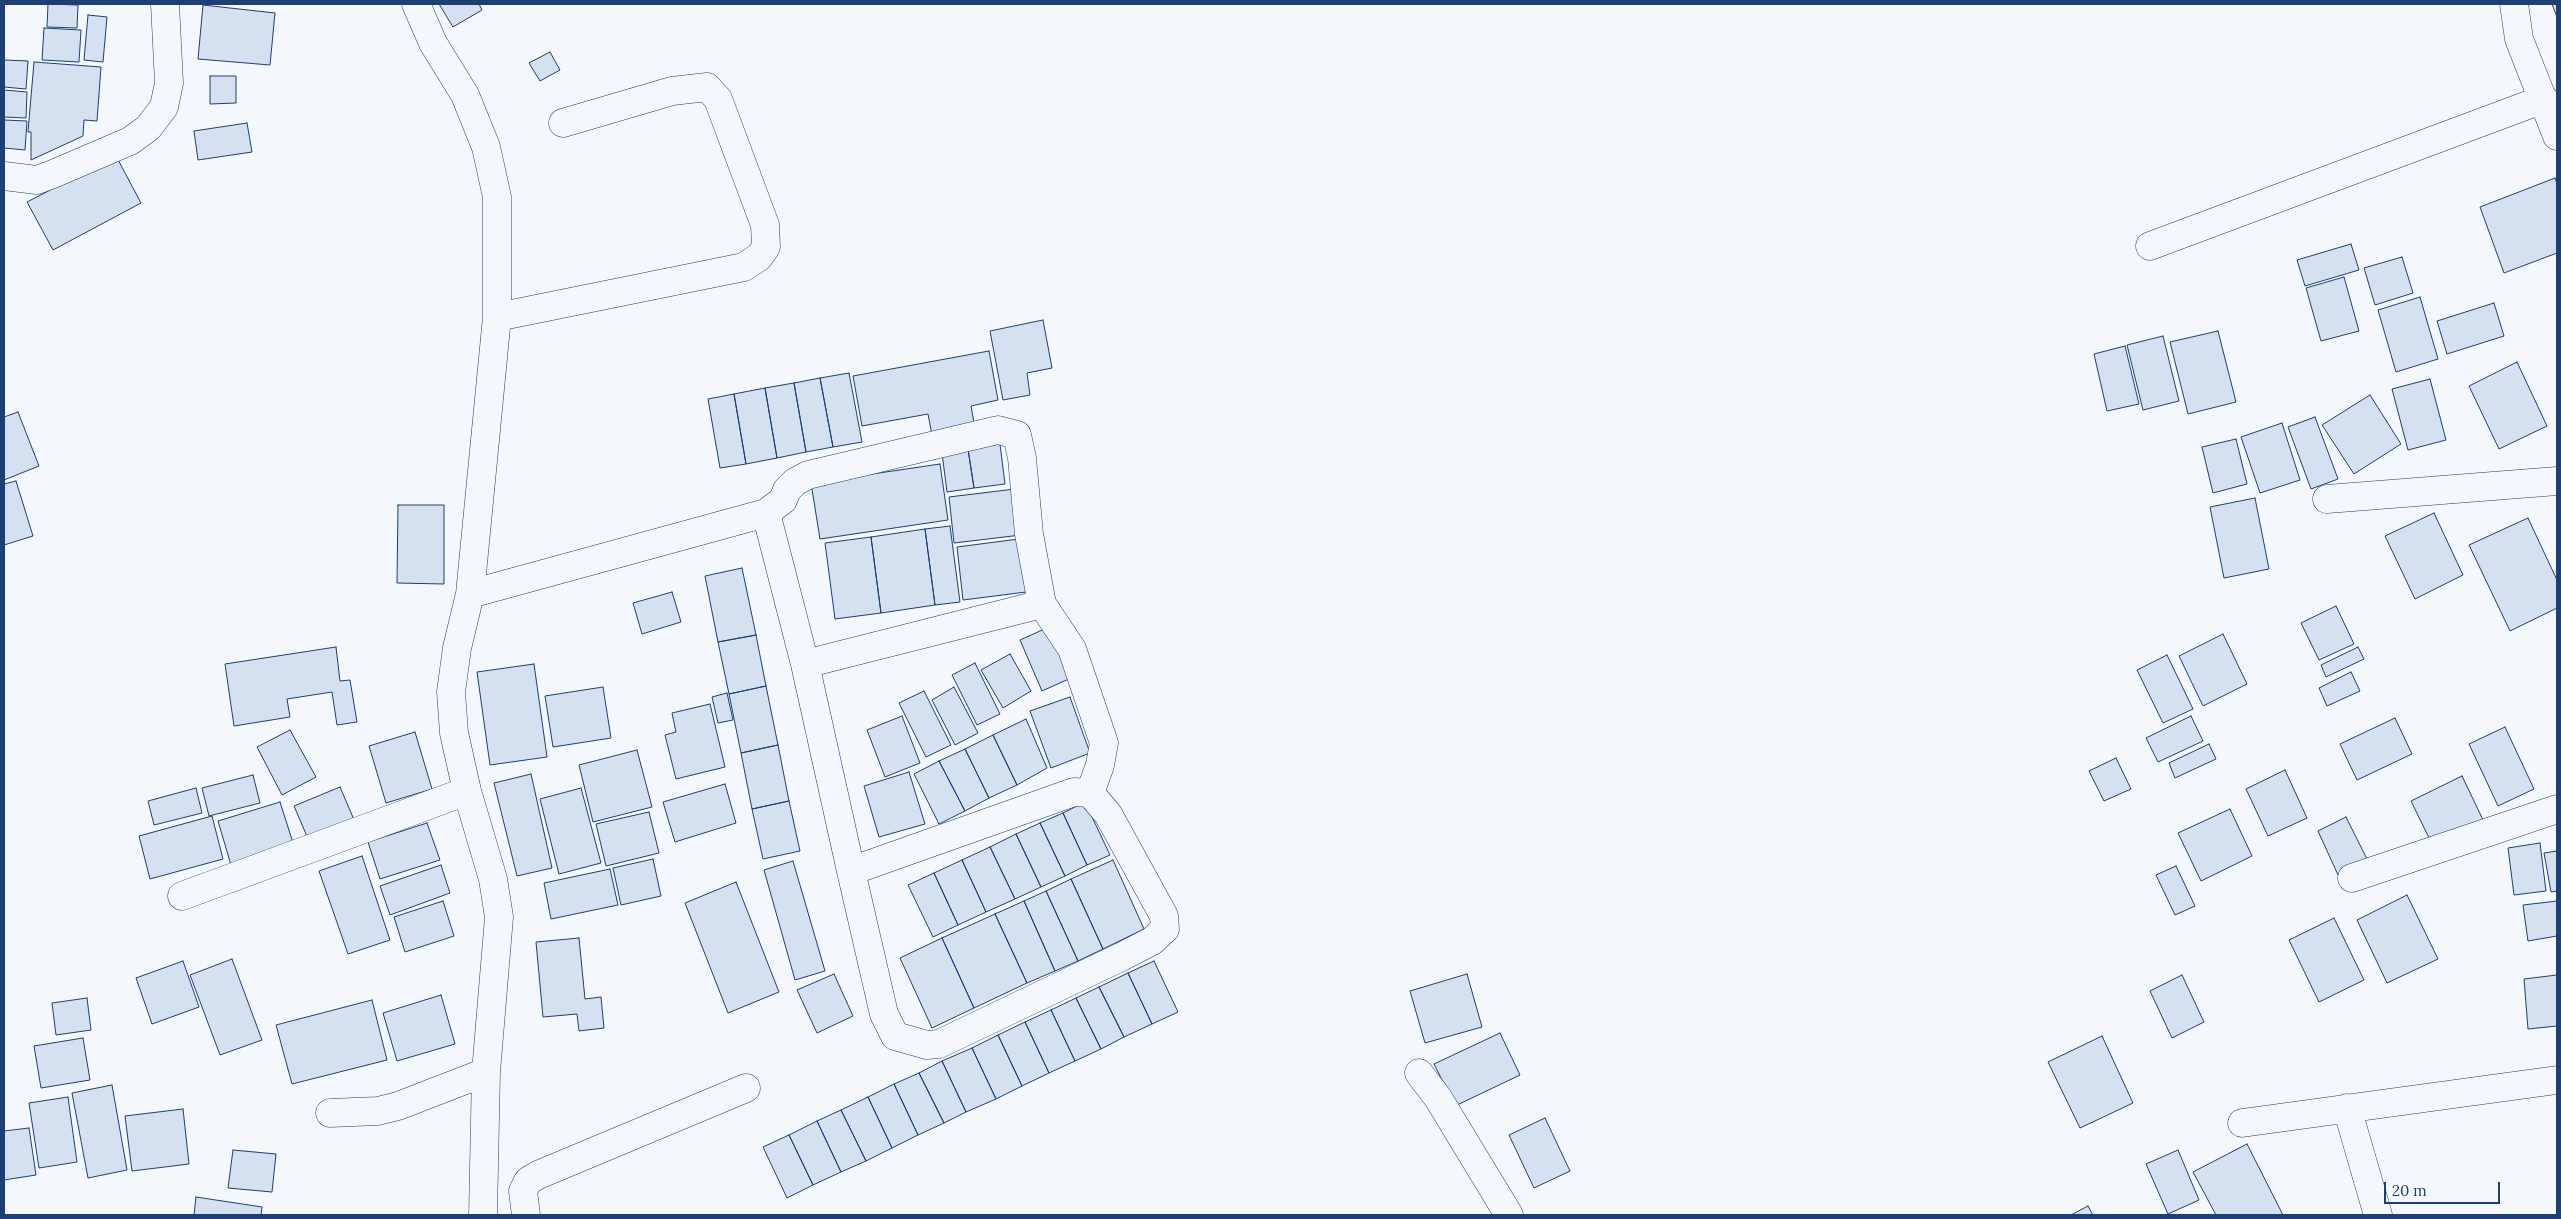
<!DOCTYPE html>
<style>
body{margin:0}
#map{position:relative;width:2561px;height:1219px;overflow:hidden;background:#f4f7fb;font-family:Lora,serif}
canvas{display:block}
.frame{position:absolute;inset:0;border:5px solid #1d3f73;pointer-events:none}
.scale{position:absolute;left:2384px;top:1182px;width:116px;height:22px;box-sizing:border-box;border:2px solid #1d3f73;border-top:0;padding-left:6px;font-size:15px;line-height:18px;white-space:nowrap;color:#1d3f73;-webkit-text-stroke:4px #f4f7fb;paint-order:stroke}
</style>
<div id="map">
<canvas width="2561" height="1219"></canvas>
<div class="frame"></div>
<div class="scale">20 m</div>
</div>
<script>
const context = document.querySelector('canvas').getContext('2d');
context.lineJoin = 'round';
function fill(path, color) { context.fillStyle = color; context.fill(path, 'evenodd'); }
const poly = rows => new Path2D(rows.map(r => 'M' + r).join(''));
function stroke(path, color, width, dash) { context.strokeStyle = color; context.lineWidth = width; context.lineCap = dash ? 'butt' : 'round'; context.setLineDash(dash || []); context.stroke(path); }
const building = poly([
 [48,4,78,5,77,28,47,27,48,4],
 [439,4,479,4,482,10,453,27,439,4],
 [2552,4,2557,4,2557,17,2552,4],
 [203,5,275,13,270,65,198,59,203,5],
 [88,15,107,17,103,62,84,60,88,15],
 [44,28,81,30,79,62,42,60,44,28],
 [550,52,560,70,540,81,529,63,550,52],
 [4,60,28,61,26,89,4,87,4,60],
 [34,62,101,67,97,121,84,120,83,136,31,160,31,132,28,132,34,62],
 [210,76,236,76,236,103,210,104,210,76],
 [4,90,27,92,26,118,4,117,4,90],
 [4,120,27,121,25,150,4,148,4,120],
 [247,123,252,152,198,160,194,131,247,123],
 [116,156,141,203,53,250,27,202,116,156],
 [2555,178,2557,184,2557,253,2504,273,2480,207,2555,178],
 [2351,244,2359,270,2305,286,2297,260,2351,244],
 [2402,257,2413,293,2375,305,2364,268,2402,257],
 [2344,277,2359,331,2321,341,2306,288,2344,277],
 [2420,297,2438,359,2396,372,2378,310,2420,297],
 [2494,303,2504,336,2447,354,2437,321,2494,303],
 [1043,320,1052,368,1027,373,1030,395,1003,400,990,331,1043,320],
 [2218,331,2236,402,2188,414,2170,342,2218,331],
 [2163,336,2179,401,2143,410,2127,345,2163,336],
 [2125,346,2139,404,2107,411,2094,354,2125,346],
 [989,351,998,400,971,406,975,428,932,435,928,414,862,426,853,376,989,351],
 [2517,362,2547,426,2499,449,2469,386,2517,362],
 [849,373,862,442,833,447,820,378,849,373],
 [820,378,833,447,806,452,794,383,820,378],
 [2430,379,2446,440,2408,450,2392,389,2430,379],
 [794,383,806,452,777,458,765,388,794,383],
 [765,388,777,458,746,464,734,394,765,388],
 [734,394,746,464,720,468,708,399,734,394],
 [2370,395,2401,444,2354,474,2322,425,2370,395],
 [18,412,39,466,4,480,4,417,18,412],
 [2315,417,2338,479,2311,489,2288,427,2315,417],
 [2282,423,2300,480,2260,493,2241,437,2282,423],
 [2236,439,2247,484,2213,493,2202,447,2236,439],
 [1000,444,1005,484,974,488,968,449,1000,444],
 [968,449,974,488,947,492,942,453,968,449],
 [940,464,948,520,820,539,811,483,940,464],
 [16,481,33,536,4,545,4,484,16,481],
 [1015,489,1021,535,954,543,949,497,1015,489],
 [2255,498,2269,569,2224,578,2210,507,2255,498],
 [398,505,444,505,444,584,397,583,398,505],
 [2434,513,2463,575,2415,599,2385,536,2434,513],
 [2528,518,2557,580,2557,608,2510,631,2469,545,2528,518],
 [950,526,960,602,935,605,925,529,950,526],
 [925,529,935,605,881,613,871,537,925,529],
 [871,537,881,613,835,619,825,543,871,537],
 [1019,539,1026,592,963,600,957,547,1019,539],
 [742,568,756,635,718,642,705,576,742,568],
 [672,592,681,622,642,634,633,603,672,592],
 [2336,606,2354,644,2319,660,2301,623,2336,606],
 [1049,627,1071,678,1042,691,1020,640,1049,627],
 [2223,634,2247,684,2203,706,2179,656,2223,634],
 [756,635,766,686,729,694,718,642,756,635],
 [336,647,340,681,350,680,357,722,337,725,332,692,287,699,290,717,234,726,225,664,336,647],
 [2358,647,2364,659,2326,677,2321,665,2358,647],
 [1010,654,1031,691,1003,708,981,670,1010,654],
 [2167,655,2193,709,2163,723,2137,670,2167,655],
 [975,663,1000,714,977,725,952,675,975,663],
 [534,664,547,757,490,765,477,672,534,664],
 [2351,672,2360,691,2327,706,2319,688,2351,672],
 [766,686,778,745,741,753,729,694,766,686],
 [603,687,611,738,553,747,545,696,603,687],
 [954,687,978,733,955,745,932,700,954,687],
 [924,691,951,745,926,757,899,703,924,691],
 [727,693,733,720,718,723,712,697,727,693],
 [1070,697,1090,753,1051,768,1030,711,1070,697],
 [710,704,725,767,676,779,665,735,676,732,672,713,710,704],
 [902,716,920,763,885,777,867,730,902,716],
 [2191,716,2203,741,2158,762,2146,738,2191,716],
 [2395,718,2412,754,2357,780,2340,744,2395,718],
 [1026,719,1047,768,1017,785,993,735,1026,719],
 [2505,727,2534,789,2498,806,2469,744,2505,727],
 [290,730,316,777,282,795,257,747,290,730],
 [415,732,432,789,386,803,369,746,415,732],
 [993,735,1017,785,989,798,965,749,993,735],
 [2209,744,2216,759,2175,778,2169,763,2209,744],
 [778,745,789,801,752,809,741,753,778,745],
 [965,749,989,798,965,811,939,761,965,749],
 [637,750,652,807,593,822,579,765,637,750],
 [2116,758,2131,789,2104,801,2089,771,2116,758],
 [939,761,965,811,939,824,914,774,939,761],
 [2285,770,2307,818,2268,836,2246,789,2285,770],
 [909,772,925,824,879,837,864,786,909,772],
 [531,774,552,868,517,876,494,783,531,774],
 [253,775,260,803,209,816,202,788,253,775],
 [2462,776,2484,822,2433,846,2411,801,2462,776],
 [725,784,736,823,675,842,663,802,725,784],
 [340,787,355,822,309,841,294,806,340,787],
 [196,788,202,813,154,825,148,801,196,788],
 [581,788,601,863,559,874,540,799,581,788],
 [789,801,800,851,763,859,752,809,789,801],
 [280,802,294,846,231,865,218,821,280,802],
 [1085,802,1110,855,1087,865,1063,813,1085,802],
 [2230,809,2252,856,2201,881,2178,833,2230,809],
 [649,812,659,853,606,866,596,824,649,812],
 [1063,813,1087,865,1065,876,1040,823,1063,813],
 [212,816,223,859,150,879,139,836,212,816],
 [2346,817,2368,861,2338,875,2318,831,2346,817],
 [427,823,440,860,380,879,368,842,427,823],
 [1040,823,1065,876,1041,887,1016,834,1040,823],
 [1016,834,1041,887,1015,899,990,847,1016,834],
 [2540,843,2546,891,2514,895,2508,848,2540,843],
 [990,847,1015,899,986,912,962,860,990,847],
 [2557,851,2557,891,2551,892,2544,853,2557,851],
 [362,856,390,940,348,954,319,871,362,856],
 [653,859,661,896,621,905,613,868,653,859],
 [962,860,986,912,958,925,934,873,962,860],
 [1113,860,1144,929,1103,949,1071,879,1113,860],
 [793,861,825,971,795,980,764,870,793,861],
 [441,865,450,893,390,915,380,886,441,865],
 [2176,866,2195,906,2175,915,2156,875,2176,866],
 [610,869,618,905,551,919,544,883,610,869],
 [934,873,958,925,933,937,908,885,934,873],
 [1071,879,1103,949,1078,961,1046,891,1071,879],
 [736,882,779,992,728,1013,685,903,736,882],
 [1046,891,1078,961,1055,971,1024,901,1046,891],
 [2407,895,2438,959,2387,983,2357,920,2407,895],
 [443,901,454,936,405,952,394,917,443,901],
 [1024,901,1055,971,1027,983,995,914,1024,901],
 [2557,901,2557,936,2528,941,2523,905,2557,901],
 [995,914,1027,983,974,1008,942,938,995,914],
 [2334,918,2364,980,2319,1002,2289,940,2334,918],
 [579,938,585,999,601,997,604,1028,579,1031,577,1014,543,1017,536,942,579,938],
 [942,938,974,1008,932,1028,900,958,942,938],
 [232,959,262,1040,220,1055,190,975,232,959],
 [183,961,199,1007,152,1024,136,978,183,961],
 [1154,961,1178,1012,1152,1024,1128,973,1154,961],
 [1128,973,1152,1024,1124,1037,1099,987,1128,973],
 [834,974,853,1016,817,1033,797,990,834,974],
 [1467,974,1482,1027,1425,1043,1410,991,1467,974],
 [2182,975,2204,1022,2172,1038,2150,991,2182,975],
 [2557,975,2557,1026,2528,1029,2524,979,2557,975],
 [1099,987,1124,1037,1101,1049,1076,998,1099,987],
 [441,995,455,1044,397,1061,383,1013,441,995],
 [87,998,91,1030,56,1035,52,1003,87,998],
 [1076,998,1101,1049,1075,1061,1051,1010,1076,998],
 [372,1000,387,1060,292,1084,276,1025,372,1000],
 [1051,1010,1075,1061,1049,1073,1025,1022,1051,1010],
 [1025,1022,1049,1073,1022,1086,998,1035,1025,1022],
 [1500,1033,1520,1075,1455,1106,1434,1064,1500,1033],
 [998,1035,1022,1086,996,1099,972,1048,998,1035],
 [2102,1036,2133,1103,2080,1128,2048,1062,2102,1036],
 [83,1038,90,1080,41,1088,34,1046,83,1038],
 [972,1048,996,1099,966,1112,942,1061,972,1048],
 [942,1061,966,1112,944,1123,919,1073,942,1061],
 [919,1073,944,1123,918,1135,894,1084,919,1073],
 [894,1084,918,1135,892,1148,868,1097,894,1084],
 [112,1085,127,1170,88,1178,72,1093,112,1085],
 [68,1097,77,1162,39,1168,29,1103,68,1097],
 [868,1097,892,1148,866,1161,841,1110,868,1097],
 [183,1109,189,1164,132,1171,125,1116,183,1109],
 [841,1110,866,1161,841,1172,817,1121,841,1110],
 [1545,1118,1570,1171,1534,1188,1509,1135,1545,1118],
 [817,1121,841,1172,813,1185,789,1135,817,1121],
 [29,1128,36,1175,4,1180,4,1131,29,1128],
 [789,1135,813,1185,787,1198,763,1147,789,1135],
 [2247,1144,2283,1215,2216,1215,2193,1172,2247,1144],
 [233,1150,276,1154,272,1192,228,1188,233,1150],
 [2178,1150,2199,1200,2168,1214,2146,1164,2178,1150],
 [196,1197,262,1207,261,1215,194,1215,196,1197],
 [2088,1206,2093,1215,2071,1215,2088,1206]
]);
fill(building, '#d5e0f0');
stroke(building, '#1d3f73', 1);
const minor = poly([
 [416,4,433,43,465,95,486,147,497,197,497,317,470,594,457,648,451,692,454,733,467,791,493,879,499,917,486,1072,483,1215],
 [2514,4,2519,39,2557,136],
 [4,176,37,180,53,174,130,141,148,128,164,107,169,83,165,4],
 [2150,246,2544,99],
 [497,317,744,267,759,257,766,247,765,225,718,99,707,87,672,91,563,123],
 [2327,499,2557,481],
 [766,513,805,664,851,871,884,1014,895,1036,927,1045,939,1044,1121,957,1152,941,1165,929,1164,916,1108,814,1090,793,1074,792,851,871],
 [470,594,766,513,783,500,787,490,795,482,808,475,998,430,1017,435,1022,458,1029,534,1042,604,805,664],
 [1042,604,1072,649,1104,743,1100,765,1090,793],
 [2352,878,2557,809],
 [182,896,467,791],
 [1419,1073,1438,1098,1509,1215],
 [2347,1108,2378,1215],
 [330,1113,378,1111,398,1106,486,1072],
 [2242,1123,2557,1080],
 [526,1215,523,1191,528,1181,538,1175,746,1088]
]);
stroke(minor, '#1d3f73', 29);
stroke(minor, '#f4f7fb', 28);
</script>
